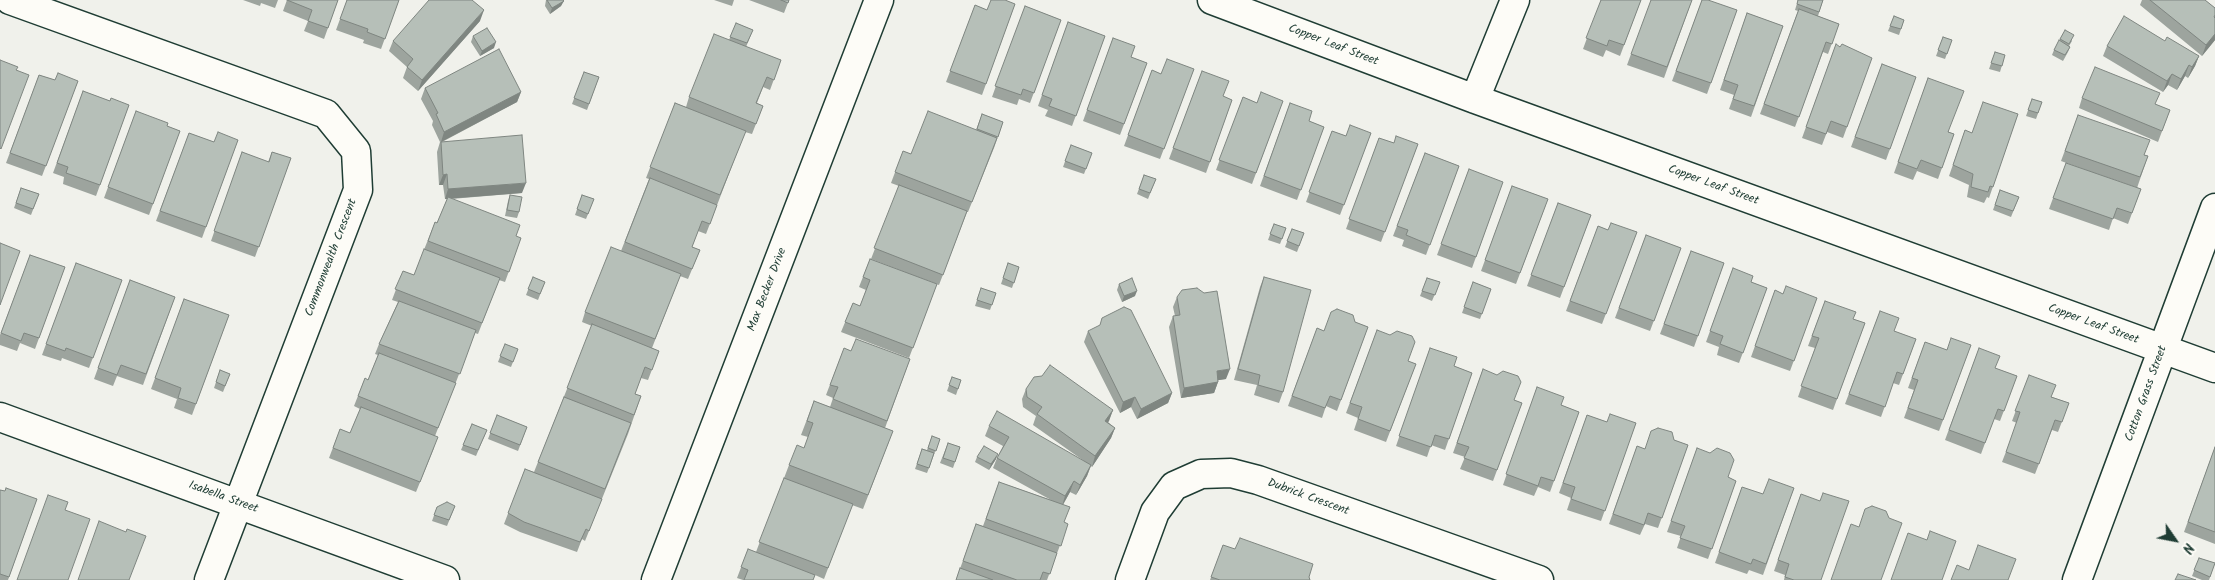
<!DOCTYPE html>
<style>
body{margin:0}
#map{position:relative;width:2215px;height:580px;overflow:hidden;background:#f0f1eb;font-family:Kalam,sans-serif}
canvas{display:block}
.north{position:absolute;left:2150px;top:515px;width:50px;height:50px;-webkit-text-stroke:4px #fdfcf7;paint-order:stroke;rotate:123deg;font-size:14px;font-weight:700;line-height:20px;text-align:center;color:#1f3d34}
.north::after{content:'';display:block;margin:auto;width:18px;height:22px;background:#1f3d34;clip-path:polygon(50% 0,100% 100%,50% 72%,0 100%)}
</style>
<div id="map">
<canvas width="2215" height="580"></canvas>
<div class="north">N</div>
</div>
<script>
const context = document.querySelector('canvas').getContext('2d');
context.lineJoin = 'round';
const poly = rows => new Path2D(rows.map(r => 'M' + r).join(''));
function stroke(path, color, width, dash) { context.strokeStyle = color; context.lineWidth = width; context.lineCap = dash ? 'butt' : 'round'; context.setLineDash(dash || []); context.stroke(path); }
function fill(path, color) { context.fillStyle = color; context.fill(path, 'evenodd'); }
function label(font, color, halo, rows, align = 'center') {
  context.font = font + ' Kalam,sans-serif'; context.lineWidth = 4.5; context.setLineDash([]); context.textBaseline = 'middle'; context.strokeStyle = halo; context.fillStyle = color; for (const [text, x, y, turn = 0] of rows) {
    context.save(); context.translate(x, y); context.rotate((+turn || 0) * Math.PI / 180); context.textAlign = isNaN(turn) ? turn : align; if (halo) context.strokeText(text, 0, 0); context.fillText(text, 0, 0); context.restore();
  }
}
const minor = poly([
 [10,0,326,114,356,151,358,190,209,580],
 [1212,0,1475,99,2215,368],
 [1475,99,1515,0],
 [0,417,445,580],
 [656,580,879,0],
 [1130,580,1155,512,1174,486,1201,474,1231,473,1258,480,1539,580],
 [2077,580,2215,208]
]);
stroke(minor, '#1f3d34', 31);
stroke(minor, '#fdfcf7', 28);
fill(poly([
 [243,0,278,0,275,8,261,3,260,6],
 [287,0,338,0,324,39,304,31,308,21,283,11],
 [347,0,399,0,381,49,363,43,364,40,336,30],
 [546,0,563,0,561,6,550,14,545,6],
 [714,0,734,0,732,6],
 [749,0,789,0,784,13],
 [1601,0,1641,0,1620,56,1606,50,1603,57,1583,49],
 [1692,0,1664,78,1627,65,1631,54],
 [1702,0,1737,10,1707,94,1672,81],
 [1798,0,1823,0,1818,16,1839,24,1828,54,1823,52,1795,127,1760,114,1798,11,1795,10],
 [2142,0,2205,0,2215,8,2215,40,2202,56,2140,5],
 [1015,4,982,95,946,82,975,5,987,10],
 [1025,6,1061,20,1030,103,1019,99,1017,105,992,97],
 [1747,13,1783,26,1751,117,1729,109,1734,95,1720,90],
 [1894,16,1904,20,1899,35,1888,31],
 [480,21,418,91,403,78,407,67,389,51,393,41],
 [1068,22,1105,36,1072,126,1045,116,1048,110,1038,106],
 [736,23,753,30,746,47,781,60,770,90,763,87,757,103,763,106,752,134,745,132,706,234,698,231,692,247,700,250,688,279,680,276,652,348,659,351,648,380,641,378,635,394,641,396,628,434,585,541,582,539,577,552,520,532,504,524,525,469,534,472,592,326,582,322,585,312,621,251,649,179,646,178,675,103,686,107,689,97,729,40],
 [2065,30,2072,41,2069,46,2070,47,2068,52,2063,61,2052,55,2054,50],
 [473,36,494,48,480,56,471,42],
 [1943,37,1952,40,1945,59,1936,56],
 [1113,38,1131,57,1147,63,1120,135,1083,121],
 [2165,41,2199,56,2195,66,2188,78,2185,76,2177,90,2168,85,2163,92,2103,56,2107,46],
 [1836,44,1847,127,1843,138,1827,132,1822,145,1802,138],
 [1995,52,2005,55,2000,72,1989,69],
 [1882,64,1916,77,1886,160,1851,147],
 [1194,69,1160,159,1124,146,1152,70,1161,74],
 [1202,71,1223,96,1232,100,1206,173,1169,159],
 [584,72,599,77,587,110,572,104],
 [39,75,55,80,78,81,42,176,6,163],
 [1928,78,1949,132,1954,134,1938,179,1917,171,1913,180,1894,173],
 [425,88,521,92,517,102,442,142,522,193,451,199,516,237,521,238,505,282,499,280,478,334,475,333,435,436,434,448,416,492,329,458,340,429,350,433,360,409,354,406,365,378,368,380,378,355,375,354,379,344,398,302,392,300,403,271,414,275,435,222,437,223,447,199,445,199,443,185,439,185,437,152,440,142,432,125,433,121,421,99],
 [83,91,110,101,129,105,96,196,63,184,64,177,53,173],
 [1243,97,1257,103,1283,101,1252,184,1216,170],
 [2082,98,2155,104,2170,110,2158,142,2079,108],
 [2032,99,2042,102,2036,119,2026,116],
 [1290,103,1309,121,1324,127,1297,200,1260,186],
 [136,111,167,126,180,131,149,215,104,198],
 [982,114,1003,122,994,148,968,212,967,212,939,285,871,259,899,186,891,183,903,151,911,154,976,130],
 [2018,114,1989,198,1987,197,1984,203,1967,197,1969,185,1949,176,1965,130,1972,133],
 [2078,115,2144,155,2148,156,2137,188,2061,161],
 [1332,131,1346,136,1371,133,1340,215,1306,202],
 [189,133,214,142,238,140,202,238,156,221],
 [1379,138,1394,143,1418,144,1381,242,1346,229],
 [1071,145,1092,153,1084,174,1063,167],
 [242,152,268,162,272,152,291,158,255,257,211,241],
 [1425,153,1459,166,1426,255,1402,246,1404,240,1393,236],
 [2066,163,2141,189,2128,224,2113,218,2109,230,2049,209],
 [1469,169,1499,193,1472,268,1437,255],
 [1144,175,1156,179,1148,199,1137,194],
 [1512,186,1548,199,1516,284,1481,271],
 [21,188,39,194,31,215,14,208],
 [2000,190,2019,197,2011,217,1993,210],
 [510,195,519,212,517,218,505,216,508,201],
 [582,195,594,199,586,219,575,215],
 [1558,203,1591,215,1560,298,1527,286],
 [1274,224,1286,228,1280,244,1268,240],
 [1598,226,1608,230,1637,232,1602,324,1566,311],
 [1292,229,1304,233,1297,252,1285,247],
 [1646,235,1681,248,1650,331,1615,318],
 [1691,251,1724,263,1694,347,1660,334],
 [30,255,65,267,35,349,20,343,17,351,0,345,0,335],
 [870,259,937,284,909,358,841,332,853,303,860,306,866,290,859,287],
 [76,263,122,280,89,368,62,358,61,361,42,355],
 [1008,263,1019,267,1012,288,1001,284],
 [1733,268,1751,282,1767,288,1739,363,1717,355,1719,347,1706,342],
 [533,277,545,282,538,300,526,295],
 [1264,277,1283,392,1279,403,1254,395,1257,385,1234,380,1260,287],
 [1427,278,1440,282,1432,301,1420,296],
 [130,280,175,297,143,385,117,376,113,386,94,379],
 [1473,282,1491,289,1480,319,1462,313],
 [1119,284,1135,296,1122,302,1117,290],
 [981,288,996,293,990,310,975,306],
 [1775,290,1783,294,1817,298,1790,371,1751,357],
 [1177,297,1226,379,1218,380,1218,382,1214,393,1181,398,1169,327,1173,316,1175,316,1173,307],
 [184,299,229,315,192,415,174,408,177,399,151,389],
 [1825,301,1853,319,1865,323,1833,410,1798,397,1815,348,1808,346],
 [1880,311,1894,331,1916,339,1899,385,1893,383,1881,417,1845,404],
 [1355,322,1368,327,1337,411,1326,406,1322,418,1288,406,1317,328,1324,331],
 [1377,330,1408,361,1416,364,1386,442,1354,430,1358,418,1346,413],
 [1088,331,1172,393,1168,403,1137,419,1131,407,1120,413,1084,342],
 [1925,342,1947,350,1971,345,1939,431,1904,418,1914,390,1908,388],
 [505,344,518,349,511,367,498,362],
 [844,348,851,351,910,359,885,428,893,431,863,509,852,505,824,579,815,575,813,580,743,580,737,578,748,549,756,552,789,465,804,448,808,437,801,435,814,401,830,407,833,398,826,395],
 [1430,348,1454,366,1472,373,1445,450,1431,445,1427,457,1396,446],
 [1979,348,1995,368,2017,376,2000,421,1994,419,1981,454,1945,440],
 [1483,369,1514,400,1522,403,1493,481,1460,469,1465,457,1453,453],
 [220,370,230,374,223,392,214,388],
 [2029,375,2052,397,2069,403,2058,432,2052,430,2035,474,2002,462,2017,423,2012,421],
 [952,377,961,380,956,395,947,391],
 [1537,387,1561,405,1579,412,1550,492,1538,487,1534,496,1503,485],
 [1026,389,1113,410,1108,422,1115,428,1111,438,1092,467,1091,466,1087,476,1076,495,1070,492,1063,505,1064,522,1068,524,1047,580,956,580,976,524,983,526,999,482,1051,500,993,468,997,458,1003,446,985,436,989,426,1084,461,1033,425,1036,416,1023,407,1022,399],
 [497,415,527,427,518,451,488,439],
 [1587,415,1607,422,1636,423,1601,521,1567,510,1571,498,1559,493],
 [472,424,487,430,476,456,461,450],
 [932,436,940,439,927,473,915,469,922,449,927,450],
 [1674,440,1688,445,1658,528,1645,524,1640,535,1609,524,1637,446,1645,449],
 [948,443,960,447,953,468,940,463],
 [2215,447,2215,544,2184,532],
 [1697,448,1728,477,1736,481,1708,559,1677,548,1681,536,1667,532],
 [977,457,996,459,989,470,975,462],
 [1742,487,1763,494,1794,488,1763,575,1749,570,1747,574,1715,563],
 [0,490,37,499,8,580,0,580],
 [1801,494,1821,580,1784,580,1785,575,1774,571],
 [455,506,447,526,432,521,437,507],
 [1223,545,1309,577,1310,580,1210,580],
 [2199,558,2215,563,2209,580,2202,580,2192,576]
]), '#9da49e');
fill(poly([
 [564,1,561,6,550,14,552,8],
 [484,10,480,21,418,91,422,80],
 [2215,34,2215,40,2202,56,2206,45],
 [496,42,494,48,480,56,482,51],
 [2199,56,2195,66,2188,78,2192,67],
 [2189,65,2185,76,2177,90,2181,79],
 [2172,74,2168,85,2163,92,2167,81],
 [521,92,517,102,441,142,444,132],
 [447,174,443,185,439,185,443,175],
 [526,183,522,193,445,199,448,189],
 [1137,291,1135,296,1122,302,1124,296],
 [1230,369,1226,379,1213,381,1217,371],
 [1218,382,1214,393,1181,398,1184,388],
 [1172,393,1168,403,1137,419,1141,409],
 [1135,397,1131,407,1120,413,1123,402],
 [1113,410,1109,421,1102,431,1105,421],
 [1115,428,1111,438,1092,467,1095,456],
 [998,454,996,459,989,470,991,464],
 [1091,465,1087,476,1076,495,1080,485],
 [1074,481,1070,492,1062,506,1065,496]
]), '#7f8681');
const building = poly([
 [287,0,338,0,328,28,308,21,312,10,287,0],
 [347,0,399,0,385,39,367,32,368,29,340,19,347,0],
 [429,0,472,0,484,10,422,80,407,67,413,59,393,41,429,0],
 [547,0,563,0,564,1,552,8,547,0],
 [781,0,789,0,788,3,781,0],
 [991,0,1005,0,1015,4,986,84,950,71,975,5,987,10,991,0],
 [1601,0,1641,0,1624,45,1609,40,1607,46,1586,38,1601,0],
 [1651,0,1692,0,1667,67,1631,54,1651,0],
 [1702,0,1708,0,1737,10,1711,83,1676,71,1702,0],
 [1798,0,1823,0,1819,12,1797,4,1798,0],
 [2150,0,2205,0,2215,8,2215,15,2214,17,2215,18,2215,34,2206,45,2150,0],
 [1025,6,1061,20,1034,93,1023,89,1021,95,995,86,1025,6],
 [1799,9,1839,24,1832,44,1826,42,1799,117,1764,104,1799,9],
 [1747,13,1783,26,1754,106,1733,99,1738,85,1724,80,1747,13],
 [1894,16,1904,20,1901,29,1890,26,1894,16],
 [2124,16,2165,41,2167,37,2199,56,2192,67,2189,65,2181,79,2172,74,2167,81,2107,46,2124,16],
 [1068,22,1105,36,1076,116,1049,106,1052,99,1042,95,1068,22],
 [736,23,753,30,747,43,730,37,736,23],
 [487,28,496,42,482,51,473,36,487,28],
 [2065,30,2074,35,2069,44,2060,39,2065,30],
 [714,34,781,60,774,80,767,77,756,103,763,106,756,124,689,97,714,34],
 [1943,37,1952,40,1947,54,1938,50,1943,37],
 [1113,38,1135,46,1131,57,1147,63,1124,124,1087,110,1113,38],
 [2059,40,2070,47,2065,55,2054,50,2059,40],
 [1836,44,1840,47,1842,44,1872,58,1847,127,1831,121,1826,134,1806,127,1836,44],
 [499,49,521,92,444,132,436,114,438,113,425,88,499,49],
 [1995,52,2005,55,2002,66,1991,63,1995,52],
 [1167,59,1194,69,1164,149,1128,135,1152,70,1161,74,1167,59],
 [0,60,18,67,16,70,29,75,1,149,0,148,0,60],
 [1882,64,1916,77,1890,149,1855,137,1882,64],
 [2095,67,2160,93,2155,104,2170,110,2162,131,2082,98,2095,67],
 [1202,71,1229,81,1223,96,1232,100,1210,162,1173,148,1202,71],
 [584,72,599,77,589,104,574,98,584,72],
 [58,73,78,81,46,166,10,153,39,75,55,80,58,73],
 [1928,78,1964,91,1948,132,1954,134,1942,168,1921,160,1917,169,1898,162,1928,78],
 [83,91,110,101,111,98,129,105,100,185,66,173,68,167,57,163,83,91],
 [1261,92,1283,101,1256,173,1219,160,1243,97,1257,103,1261,92],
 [2032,99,2042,102,2038,113,2028,110,2032,99],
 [1983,102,2018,114,1993,187,1990,186,1988,192,1971,187,1973,174,1953,165,1965,130,1972,133,1983,102],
 [675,103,746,131,720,195,650,167,675,103],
 [1290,103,1312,111,1309,121,1324,127,1301,190,1264,176,1290,103],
 [136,111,168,123,167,126,180,131,153,204,108,187,136,111],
 [928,111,997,138,972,202,895,172,903,151,911,154,928,111],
 [982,114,1003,122,998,137,977,129,982,114],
 [2078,115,2150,140,2144,155,2148,156,2140,177,2065,151,2078,115],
 [1350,125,1371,133,1344,205,1309,192,1332,131,1346,136,1350,125],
 [218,132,238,140,206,227,160,211,189,133,214,142,218,132],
 [522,135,526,183,448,189,447,174,443,175,441,142,522,135],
 [1396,136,1418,144,1385,232,1349,219,1379,138,1394,143,1396,136],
 [1071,145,1092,153,1086,169,1065,161,1071,145],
 [242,152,269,162,272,152,291,158,259,247,214,231,242,152],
 [1425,153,1459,166,1430,245,1406,235,1408,230,1397,226,1425,153],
 [2066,163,2141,189,2132,213,2117,208,2113,219,2053,198,2066,163],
 [1469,169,1503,182,1476,257,1441,244,1469,169],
 [1144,175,1156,179,1150,193,1139,189,1144,175],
 [650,178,717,205,710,224,702,221,692,247,700,250,692,269,625,242,650,178],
 [899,185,967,211,943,275,874,248,899,185],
 [1512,186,1548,199,1520,273,1485,260,1512,186],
 [21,188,39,194,33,209,16,203,21,188],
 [2000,190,2019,197,2013,211,1995,205,2000,190],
 [510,195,522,197,519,212,507,210,510,195],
 [582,195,594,199,588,214,577,209,582,195],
 [448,197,520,225,516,236,521,238,509,272,428,241,435,222,437,223,448,197],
 [1558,203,1591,215,1564,287,1531,275,1558,203],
 [1611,223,1637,232,1606,314,1570,301,1598,226,1608,230,1611,223],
 [1274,224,1286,228,1282,239,1270,234,1274,224],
 [1292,229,1304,233,1299,246,1287,241,1292,229],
 [1646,235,1681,248,1654,321,1619,308,1646,235],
 [0,243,20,251,0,305,0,243],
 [611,247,681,274,655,339,585,312,611,247],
 [424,249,500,278,482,323,395,289,403,271,414,275,424,249],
 [1691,251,1724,263,1698,336,1664,324,1691,251],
 [30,255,65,267,39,338,24,333,21,341,1,333,30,255],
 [870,259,937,284,913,348,845,322,853,303,860,306,870,280,863,277,870,259],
 [76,263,122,280,93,358,66,348,65,351,46,344,76,263],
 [1008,263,1019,267,1014,283,1003,278,1008,263],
 [1733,268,1753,276,1751,282,1767,288,1743,353,1720,344,1723,336,1710,331,1733,268],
 [533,277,545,282,540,294,528,289,533,277],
 [1264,277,1311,290,1283,392,1258,385,1260,375,1238,369,1264,277],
 [1132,278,1137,291,1124,296,1119,284,1132,278],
 [1427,278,1440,282,1435,295,1422,291,1427,278],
 [130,280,175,297,146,374,121,365,117,375,98,368,130,280],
 [1473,282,1491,289,1482,314,1464,307,1473,282],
 [1786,286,1817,298,1794,361,1755,346,1775,290,1783,294,1786,286],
 [981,288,996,293,992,305,977,300,981,288],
 [1197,288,1204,293,1217,291,1230,369,1217,371,1218,382,1184,388,1173,316,1180,315,1177,297,1182,290,1197,288],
 [184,299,229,315,196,404,178,398,181,388,155,378,184,299],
 [399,301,476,330,460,374,379,344,399,301],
 [1825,301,1856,312,1853,319,1865,323,1837,399,1801,386,1819,338,1812,336,1825,301],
 [1124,307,1131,310,1172,393,1141,409,1135,397,1123,402,1088,331,1100,325,1102,318,1124,307],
 [1337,309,1353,315,1355,322,1368,327,1341,400,1330,396,1325,408,1292,396,1317,328,1324,331,1331,312,1337,309],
 [1880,311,1899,318,1894,331,1916,339,1903,374,1897,372,1885,407,1849,394,1880,311],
 [592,324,659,351,652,370,645,367,635,394,641,396,634,415,567,388,592,324],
 [1377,330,1390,335,1397,331,1412,336,1415,342,1408,361,1416,364,1390,431,1358,419,1362,407,1350,403,1377,330],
 [1951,338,1971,345,1943,420,1908,408,1918,380,1912,378,1925,342,1947,350,1951,338],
 [856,339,910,359,887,421,833,399,838,387,830,385,844,348,851,351,856,339],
 [505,344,518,349,513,362,500,356,505,344],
 [1430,348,1457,357,1454,366,1472,373,1449,439,1435,435,1431,447,1399,436,1430,348],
 [1979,348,2000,356,1995,368,2017,376,2004,411,1998,409,1985,443,1949,430,1979,348],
 [379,353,456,383,438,428,358,396,365,378,368,380,379,353],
 [1050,365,1113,410,1105,421,1115,428,1095,456,1037,414,1042,407,1027,397,1026,389,1034,377,1042,376,1050,365],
 [1483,369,1497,375,1503,371,1518,376,1521,382,1514,400,1522,403,1497,470,1464,458,1469,447,1457,443,1483,369],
 [220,370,230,374,225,386,216,382,220,370],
 [2029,375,2056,385,2051,397,2069,403,2062,422,2055,420,2039,464,2006,452,2020,412,2015,411,2029,375],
 [952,377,961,380,958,389,949,385,952,377],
 [1537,387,1564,397,1561,405,1579,412,1554,481,1541,477,1538,486,1506,474,1537,387],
 [564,397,631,423,605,489,538,462,564,397],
 [814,401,893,431,868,495,789,465,797,445,804,448,813,423,807,421,814,401],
 [361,407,438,437,420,482,333,448,340,429,350,433,361,407],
 [997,411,1091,465,1080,485,1074,481,1065,496,997,458,1009,437,989,426,997,411],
 [1610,414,1636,423,1605,511,1571,499,1575,487,1563,483,1587,415,1607,422,1610,414],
 [497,415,527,427,520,445,490,433,497,415],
 [472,424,487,430,478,450,463,445,472,424],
 [1658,428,1672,432,1674,440,1688,445,1662,518,1648,513,1644,525,1613,514,1637,446,1645,449,1651,431,1658,428],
 [932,436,940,439,936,451,928,448,932,436],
 [948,443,960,447,955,462,943,458,948,443],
 [984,446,998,454,991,464,977,457,984,446],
 [2215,447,2215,532,2188,522,2215,447],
 [1697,448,1710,453,1717,448,1730,453,1734,460,1728,477,1736,481,1712,549,1680,538,1685,526,1671,521,1697,448],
 [922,449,934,453,929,468,917,464,922,449],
 [525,469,602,499,589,531,586,529,580,542,524,522,508,513,525,469],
 [784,478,853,504,828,568,759,542,784,478],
 [1769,479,1794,488,1766,564,1753,559,1751,564,1719,552,1742,487,1763,494,1769,479],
 [999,482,1070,507,1064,522,1068,524,1061,546,986,519,999,482],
 [6,488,37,499,9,577,0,574,0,490,5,491,6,488],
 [1823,493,1849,501,1821,580,1794,580,1785,577,1789,564,1778,560,1801,494,1820,501,1823,493],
 [48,495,68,502,65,510,90,519,68,580,17,580,48,495],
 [447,502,455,506,449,520,434,515,437,507,447,502],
 [1872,506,1886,511,1889,518,1902,523,1881,580,1831,580,1851,524,1859,527,1865,509,1872,506],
 [99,521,126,532,127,529,146,536,129,580,78,580,99,521],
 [976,524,1057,553,1050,574,1043,572,1040,580,1017,580,963,561,976,524],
 [1930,531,1956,541,1942,580,1891,580,1908,533,1927,540,1930,531],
 [1240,538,1313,564,1309,577,1310,580,1220,580,1211,577,1223,545,1235,549,1240,538],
 [1978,545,2016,559,2008,580,1951,580,1957,565,1969,570,1978,545],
 [748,549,815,575,813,580,744,580,748,570,741,567,748,549],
 [2199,558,2215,563,2210,577,2194,570,2199,558],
 [960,568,993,580,956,580,960,568],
 [2178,574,2196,580,2175,580,2178,574]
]);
fill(building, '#b6bfb8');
stroke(building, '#7f8681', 1);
label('12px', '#1f3d34', '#fdfcf7', [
 ["Copper Leaf Street",1333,46,21],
 ["Copper Leaf Street",1713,186,20],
 ["Commonwealth Crescent",332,258,-69],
 ["Max Becker Drive",768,290,-69],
 ["Copper Leaf Street",2093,325,20],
 ["Cotton Grass Street",2147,394,-70],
 ["Isabella Street",223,498,20],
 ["Dubrick Crescent",1308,498,20]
]);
</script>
